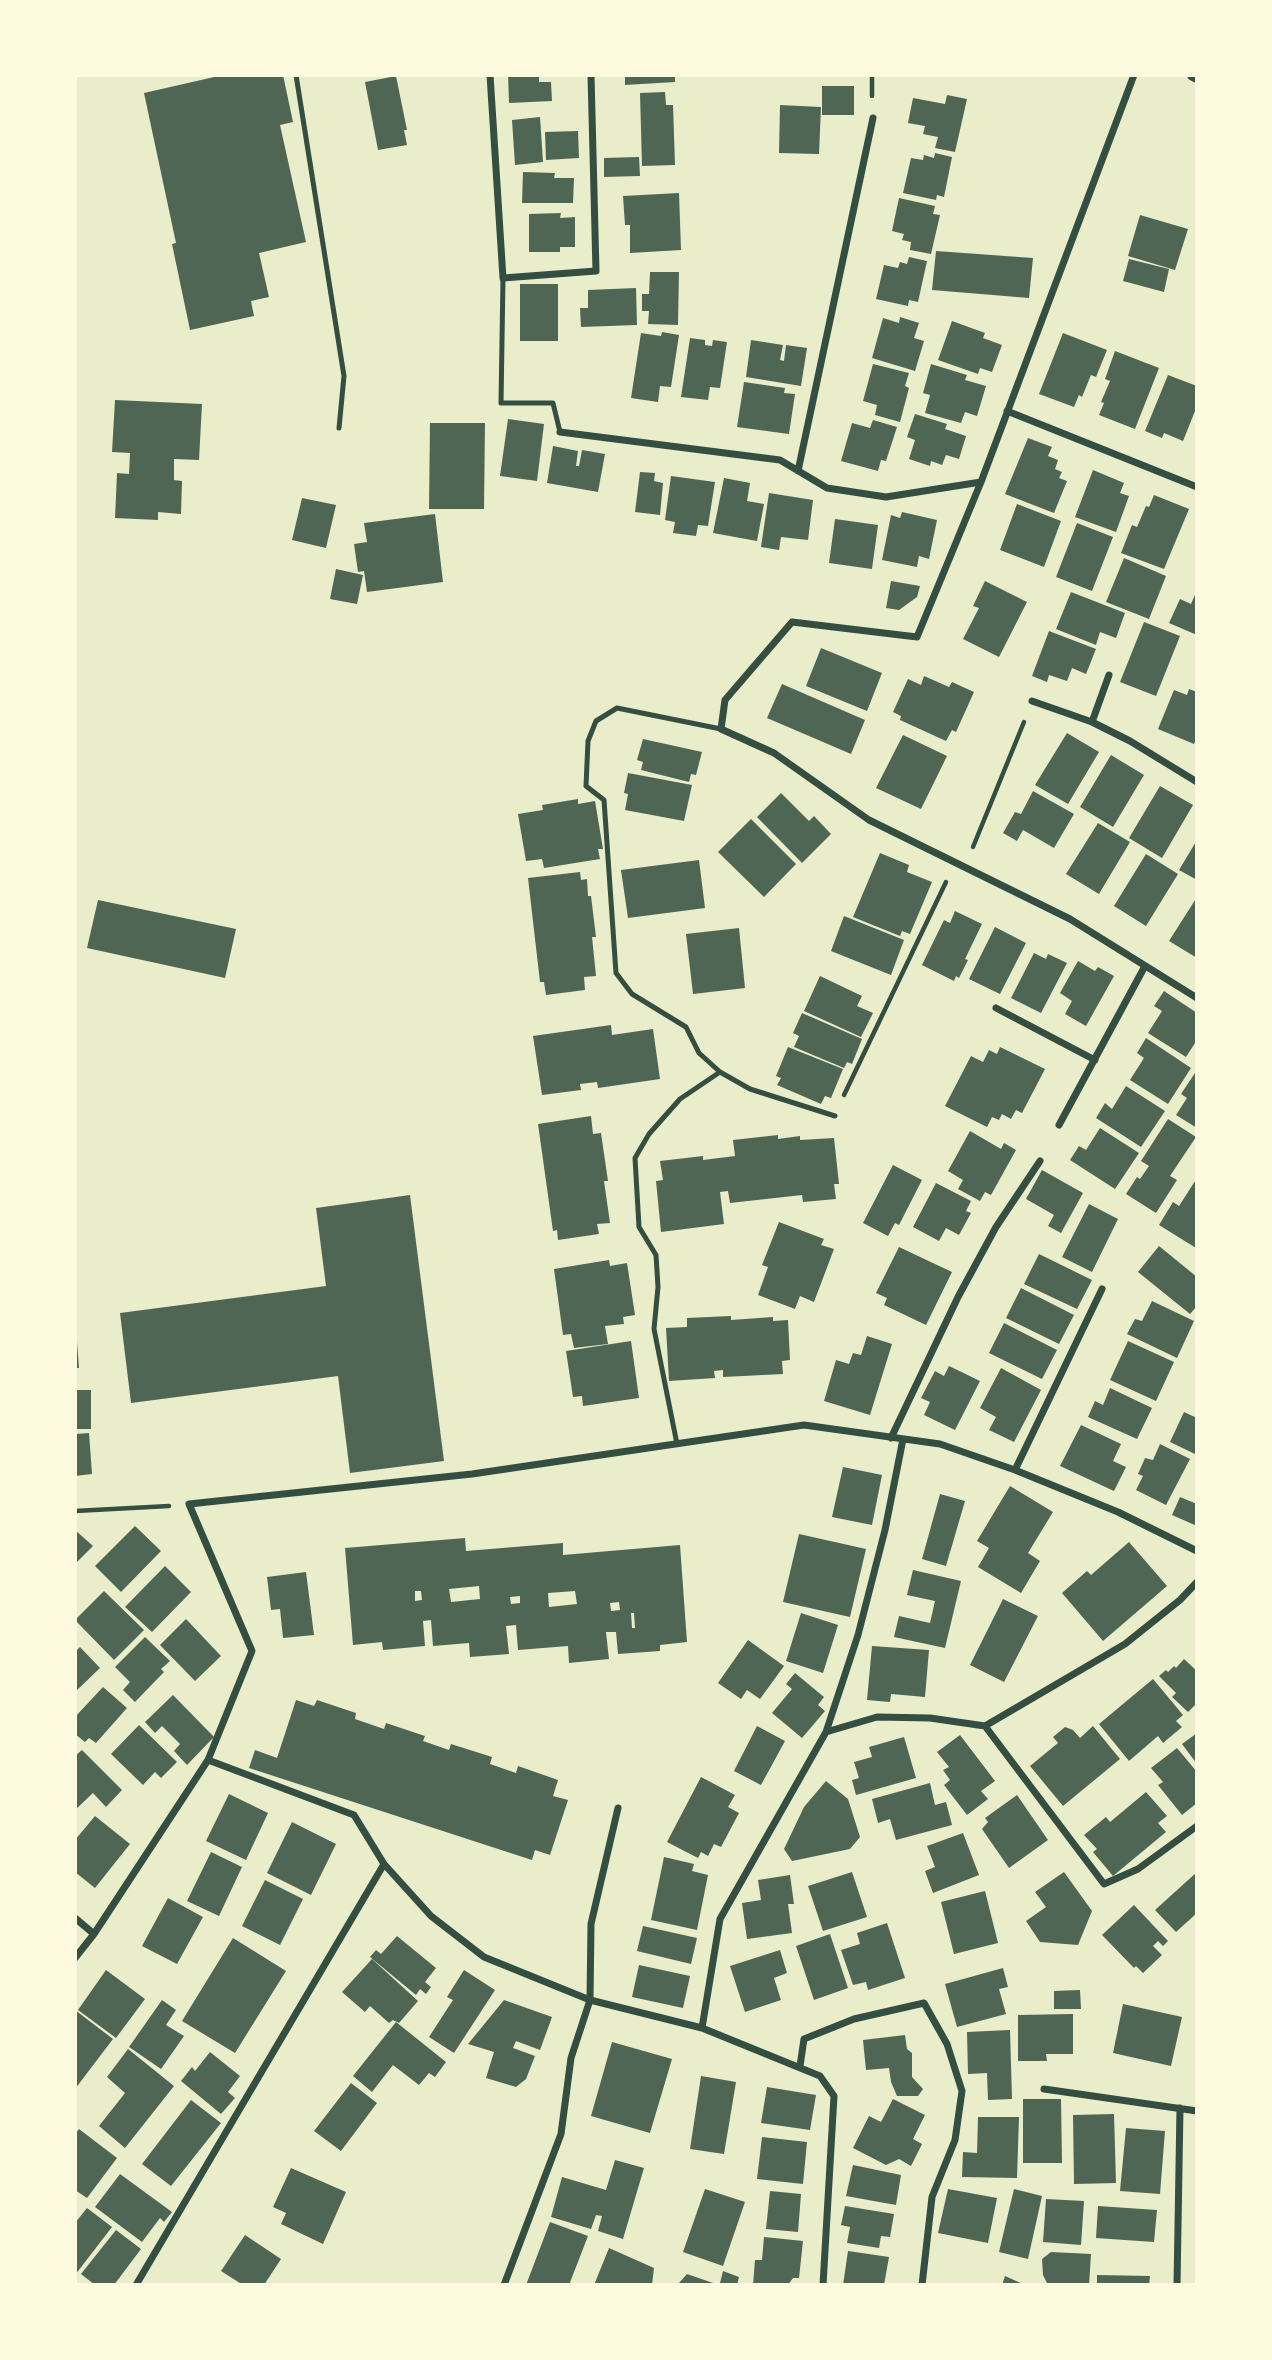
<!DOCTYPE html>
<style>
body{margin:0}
#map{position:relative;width:1272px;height:2360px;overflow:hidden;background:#e9edc9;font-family:"PT Sans Narrow",sans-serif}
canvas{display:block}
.frame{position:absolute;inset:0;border:77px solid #fefae0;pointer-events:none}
</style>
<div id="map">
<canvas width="1272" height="2360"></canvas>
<div class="frame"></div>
</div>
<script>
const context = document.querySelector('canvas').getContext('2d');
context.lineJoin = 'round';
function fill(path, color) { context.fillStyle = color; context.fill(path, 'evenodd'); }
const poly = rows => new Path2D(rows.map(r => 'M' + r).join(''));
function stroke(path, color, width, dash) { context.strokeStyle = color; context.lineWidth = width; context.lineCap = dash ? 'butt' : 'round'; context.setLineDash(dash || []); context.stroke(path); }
fill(poly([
 [223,75,283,75,293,122,280,125,306,242,259,253,269,297,251,301,254,316,190,330,172,244,176,243,144,93],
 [508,75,539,75,539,82,551,82,552,101,509,103],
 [625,75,675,75,675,82,625,85],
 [396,76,407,130,404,130,407,145,378,150,365,82],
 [822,86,854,86,854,115,822,115],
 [665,92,666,105,673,105,675,165,642,166,640,93],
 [947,95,967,99,955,152,935,148,938,137,923,134,925,126,908,123,913,98,945,104],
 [780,105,821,107,819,154,779,153],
 [540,117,543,162,515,165,512,120],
 [578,131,579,158,546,160,545,132],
 [935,153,952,157,944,197,937,195,936,200,903,193,911,158,923,160,924,155,934,158],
 [639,157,640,176,604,177,604,158],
 [523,172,555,173,554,178,574,178,573,203,522,203],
 [679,193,681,250,630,253,630,225,625,225,623,196],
 [899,198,935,206,933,214,940,215,931,254,910,250,911,242,902,240,904,234,892,231],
 [561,213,560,218,575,217,575,247,560,247,560,252,529,252,529,214],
 [1140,215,1188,229,1175,270,1128,256],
 [936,251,1033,258,1029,298,932,290],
 [909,257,927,261,918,302,909,300,908,306,876,299,884,265,898,268,900,262,907,264],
 [1129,259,1169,269,1164,292,1123,281],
 [650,272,679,272,678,325,648,324,649,311,642,311,642,294,649,294],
 [520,284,558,284,558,341,520,341],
 [636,288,637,325,581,327,580,308,588,308,588,290],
 [900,317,919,323,914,338,924,341,915,371,872,358,883,318,899,323],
 [952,321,985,333,983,338,1002,345,992,372,980,368,978,374,938,360],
 [662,332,679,335,671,387,660,386,658,402,631,398,641,333,661,336],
 [1063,333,1107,350,1096,377,1091,375,1082,397,1079,395,1074,407,1039,394],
 [690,338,705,340,705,345,712,346,713,340,727,342,720,388,710,387,708,400,681,397],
 [751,340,783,345,780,360,784,361,786,345,807,348,801,386,746,377],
 [1115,351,1159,368,1135,429,1099,415,1104,403,1101,402,1110,381,1105,379],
 [873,364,909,373,905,386,909,388,900,422,875,415,877,405,863,401],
 [931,364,967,375,965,380,986,386,977,416,965,412,961,423,925,413,930,395,923,393],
 [1168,375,1197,386,1197,406,1183,441,1164,433,1162,438,1145,431],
 [744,382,785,388,784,393,795,394,789,434,737,427],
 [115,400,202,404,199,460,174,459,174,480,182,481,181,514,158,512,158,520,115,518,117,473,129,474,130,453,112,452],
 [915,414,947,424,945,429,966,436,959,459,946,455,942,465,931,461,930,466,909,459,915,440,907,437],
 [508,419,544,424,537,481,500,476],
 [873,420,897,427,886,461,881,460,878,471,841,461,852,423,870,428],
 [430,423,485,423,484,509,429,509],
 [1028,438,1052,447,1048,456,1058,460,1055,469,1062,472,1059,478,1067,481,1054,513,1005,494],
 [553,446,578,451,576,466,579,466,582,450,605,454,598,492,547,483],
 [1093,470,1124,483,1120,493,1129,496,1116,532,1075,517],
 [640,472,655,473,654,481,663,483,660,515,635,512],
 [671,476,715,482,708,526,698,525,696,536,673,533,675,522,665,520],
 [724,478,750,483,747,501,764,504,757,541,713,533],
 [769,493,813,500,808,540,781,537,779,550,761,547],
 [1154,495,1189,509,1164,569,1121,553,1132,525,1137,527,1146,506,1149,507],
 [302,498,336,505,326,548,292,540],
 [1017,504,1061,521,1044,567,1000,550],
 [902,512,937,520,929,559,919,556,917,567,882,560,891,515,900,518],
 [435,514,443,582,367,592,364,571,358,572,354,544,367,542,364,523],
 [835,519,878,525,872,569,829,563],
 [1077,523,1113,537,1092,591,1056,577],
 [1124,558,1166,576,1149,619,1106,602],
 [336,569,363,575,357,604,330,599],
 [891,581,920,586,917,597,899,610,886,608],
 [985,581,1027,602,999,657,963,639,979,608,973,606],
 [1197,590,1197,635,1169,623,1180,599,1191,604],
 [1071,592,1125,613,1116,638,1100,632,1096,645,1056,629],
 [1144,622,1180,636,1156,696,1120,682],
 [1049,631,1096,649,1086,674,1072,668,1067,681,1049,675,1047,682,1032,676],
 [821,648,882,673,867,711,806,686],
 [924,676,949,687,952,682,974,692,956,732,952,730,946,741,900,720,901,716,893,712,908,679,921,685],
 [782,684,865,720,851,754,767,718],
 [1189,689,1197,692,1197,738,1194,744,1158,729,1174,690,1187,695],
 [1067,733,1099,752,1068,804,1035,785],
 [903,735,947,756,921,809,876,788],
 [643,739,702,752,696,775,691,774,689,782,641,770,643,762,637,760],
 [1111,755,1144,775,1113,827,1080,807],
 [628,773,692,785,684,821,625,810,628,794,624,793],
 [1160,786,1193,805,1162,858,1129,838],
 [1033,791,1074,814,1054,848,1023,830,1017,841,1003,833,1015,812,1021,814],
 [781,793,809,821,814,816,831,834,802,863,757,817],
 [578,799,578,804,595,801,603,849,598,849,600,859,544,868,542,859,526,861,518,814,543,810,542,805],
 [751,819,796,864,764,897,718,852],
 [1098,823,1130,842,1099,894,1066,874],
 [1197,840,1197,880,1179,870],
 [880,853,909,865,907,872,932,882,910,934,902,931,900,936,853,917],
 [1146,854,1178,874,1146,926,1114,906],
 [699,860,705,908,628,918,621,870],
 [580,872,581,880,587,879,588,896,591,896,596,937,592,937,596,976,584,977,585,990,546,995,544,982,540,982,528,878],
 [1197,897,1197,958,1169,941],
 [98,900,236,929,225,978,87,948],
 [955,911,982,924,965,959,968,960,959,978,956,976,954,981,922,965,944,920,950,923],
 [844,916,904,940,891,975,831,951],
 [995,927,1026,943,1000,994,969,979],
 [739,928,745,988,693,994,686,934],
 [1034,953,1046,959,1048,954,1067,963,1041,1013,1011,998],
 [1078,961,1095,971,1098,967,1114,976,1086,1026,1065,1014,1072,1001,1060,993],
 [820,976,862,996,857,1006,873,1013,861,1037,804,1011],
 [1164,991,1197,1013,1197,1040,1186,1057,1148,1033,1162,1011,1154,1006],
 [802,1013,862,1039,852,1064,847,1062,844,1068,794,1047,799,1036,793,1033],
 [611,1025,612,1035,653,1029,660,1079,598,1088,597,1082,580,1084,581,1090,542,1095,533,1036],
 [1146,1038,1191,1068,1168,1104,1130,1080,1144,1058,1137,1053],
 [788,1047,843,1069,831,1098,825,1096,821,1104,777,1085,781,1078,776,1076],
 [1000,1047,1045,1069,1022,1113,1016,1110,1011,1119,1002,1114,999,1120,992,1117,987,1127,945,1106,971,1056,983,1062,989,1050,997,1054],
 [1197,1070,1197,1128,1176,1115,1187,1098,1181,1094],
 [1126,1086,1165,1111,1141,1147,1096,1118,1105,1103,1112,1109],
 [591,1116,593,1134,601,1133,608,1181,604,1181,610,1223,597,1224,599,1234,558,1240,557,1230,553,1231,538,1124],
 [1168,1119,1196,1137,1170,1176,1177,1180,1156,1213,1126,1194,1137,1177,1140,1179,1149,1166,1141,1161],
 [1100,1128,1139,1153,1115,1189,1070,1160,1079,1146,1086,1150],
 [970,1131,1001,1149,1004,1143,1016,1150,991,1195,985,1192,980,1201,958,1189,963,1180,948,1171],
 [778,1135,778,1139,800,1136,800,1140,834,1138,839,1184,834,1184,836,1199,803,1202,802,1195,730,1203,728,1191,720,1192,724,1224,661,1232,656,1181,663,1180,660,1161,703,1156,703,1160,735,1156,733,1140],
 [893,1165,922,1180,899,1225,895,1223,888,1236,863,1223],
 [1042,1170,1083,1193,1061,1233,1048,1226,1054,1215,1026,1199],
 [1197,1178,1197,1246,1196,1248,1159,1225,1173,1202,1179,1206],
 [936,1183,971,1201,966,1211,971,1213,959,1235,946,1228,939,1241,913,1227],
 [410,1195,444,1461,350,1473,338,1376,131,1403,120,1313,326,1286,316,1208],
 [1089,1204,1118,1219,1092,1272,1062,1257],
 [779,1222,824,1239,821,1245,834,1249,814,1302,800,1296,795,1309,758,1295,768,1267,762,1265],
 [1159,1246,1197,1277,1197,1306,1190,1314,1138,1272],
 [899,1247,952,1272,926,1325,884,1305,887,1298,876,1293],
 [1039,1254,1092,1280,1077,1309,1024,1284],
 [609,1260,610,1266,627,1263,635,1315,623,1317,624,1324,605,1326,608,1344,574,1348,571,1334,563,1335,554,1269],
 [1021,1288,1074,1315,1059,1344,1006,1318],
 [1152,1301,1194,1321,1177,1358,1127,1334,1135,1319,1142,1321],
 [731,1316,731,1320,773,1317,773,1321,788,1320,790,1360,782,1361,783,1374,723,1377,723,1370,714,1371,715,1378,669,1381,666,1328,687,1327,687,1318],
 [1004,1323,1057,1350,1042,1379,989,1353],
 [867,1336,892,1344,870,1415,824,1401,836,1360,849,1364,853,1353,861,1355],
 [631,1341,639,1398,583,1406,582,1396,573,1397,566,1351],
 [1128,1341,1174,1362,1156,1401,1110,1380],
 [75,1342,77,1342,79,1368,75,1368],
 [949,1366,980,1381,955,1430,924,1415,930,1402,921,1398,935,1371,944,1376],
 [1001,1368,1041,1390,1014,1442,989,1430,996,1417,980,1408],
 [1110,1388,1152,1408,1137,1439,1088,1417,1095,1401,1103,1405],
 [75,1390,91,1390,91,1429,75,1429],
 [1184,1412,1197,1418,1197,1455,1170,1442],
 [1081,1425,1121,1444,1113,1461,1126,1467,1114,1491,1060,1466],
 [89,1433,92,1474,75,1476,75,1434],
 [1160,1444,1190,1459,1166,1505,1136,1490,1143,1476,1138,1474,1145,1458,1153,1460],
 [843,1467,882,1475,872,1525,832,1517],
 [1010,1486,1053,1512,1028,1553,1040,1561,1021,1593,978,1567,989,1548,977,1541],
 [940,1494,965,1501,946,1566,922,1559],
 [1180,1497,1197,1504,1197,1526,1172,1515],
 [135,1526,161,1551,121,1592,95,1566],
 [75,1530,93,1546,75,1564],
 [799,1534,866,1549,850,1617,783,1602],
 [465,1538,466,1551,563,1543,563,1555,680,1545,687,1642,660,1645,660,1651,618,1654,616,1632,606,1632,609,1659,569,1663,568,1646,518,1650,516,1625,506,1626,509,1654,470,1657,469,1643,433,1646,431,1620,423,1621,425,1646,383,1650,382,1642,353,1645,345,1548],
 [479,1586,480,1599,451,1602,449,1589],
 [415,1591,421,1591,422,1600,415,1601],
 [575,1591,577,1604,549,1607,548,1593],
 [520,1596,520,1603,511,1604,510,1597],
 [619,1602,620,1610,611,1611,610,1603],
 [631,1613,634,1613,635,1628,632,1628],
 [1129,1542,1167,1586,1103,1641,1062,1593,1087,1571,1091,1575],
 [165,1566,191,1592,152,1632,125,1607],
 [913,1570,961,1581,945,1648,894,1637,899,1616,930,1623,935,1601,907,1595],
 [306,1572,314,1635,283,1638,280,1609,271,1610,267,1577],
 [104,1591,144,1630,114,1660,75,1620],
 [1003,1599,1038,1616,1004,1682,970,1665],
 [801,1613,838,1625,823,1673,786,1661],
 [186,1619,221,1656,195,1681,160,1645],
 [145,1637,170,1661,161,1669,164,1672,135,1702,123,1690,130,1682,115,1667],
 [748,1640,784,1666,760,1699,747,1690,741,1699,718,1683],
 [872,1646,929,1650,925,1697,891,1694,890,1702,867,1700],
 [80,1647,100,1668,75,1692,75,1652],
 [1184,1659,1197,1671,1197,1703,1188,1712,1172,1697,1176,1693,1159,1676,1166,1670,1168,1672,1174,1666,1176,1668],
 [795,1673,824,1697,818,1705,825,1711,802,1738,772,1713,792,1689,786,1684],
 [1153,1679,1183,1715,1176,1721,1182,1727,1163,1743,1158,1736,1129,1761,1099,1724],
 [103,1687,127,1708,96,1743,89,1738,85,1742,75,1734,75,1717],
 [173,1695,214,1737,187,1765,174,1751,180,1744,162,1726,155,1733,145,1722],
 [296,1700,314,1706,317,1700,356,1713,355,1719,384,1729,386,1723,425,1736,423,1741,449,1750,451,1744,492,1757,490,1764,516,1773,518,1766,558,1780,553,1796,568,1800,550,1855,535,1850,532,1860,249,1768,255,1750,277,1758],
 [139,1725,177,1762,161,1778,155,1772,143,1785,111,1754],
 [757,1726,785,1741,761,1785,734,1771],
 [1093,1726,1120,1759,1063,1806,1030,1766,1058,1743,1053,1737,1065,1727,1073,1730,1080,1738],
 [1197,1733,1197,1764,1182,1744],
 [960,1735,995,1781,981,1791,988,1799,967,1815,944,1785,950,1780,943,1770,949,1767,937,1752],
 [904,1737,916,1778,856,1795,852,1780,859,1778,854,1762,872,1757,869,1747],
 [1177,1748,1197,1772,1197,1803,1182,1815,1158,1785,1163,1782,1151,1768],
 [82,1750,122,1790,106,1807,93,1793,75,1810,75,1756],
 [701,1777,735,1795,728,1807,739,1813,721,1847,714,1844,708,1856,701,1852,698,1858,667,1842],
 [826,1781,848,1799,860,1837,850,1849,792,1861,784,1849,804,1807],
 [930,1783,935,1805,946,1802,952,1825,896,1840,890,1819,878,1823,872,1799],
 [1146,1792,1167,1816,1158,1823,1166,1832,1113,1876,1093,1852,1097,1849,1084,1835,1106,1817,1110,1822],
 [229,1794,268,1813,246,1860,206,1841],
 [1017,1795,1048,1840,1009,1868,982,1829,988,1822,985,1818],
 [95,1816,130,1844,95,1888,75,1872,75,1840],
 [292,1822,336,1844,311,1895,267,1873],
 [963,1833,979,1875,933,1893,925,1871,935,1867,927,1846],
 [211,1852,242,1867,219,1916,187,1901],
 [664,1857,694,1864,692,1871,708,1875,697,1930,651,1920],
 [852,1872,867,1917,823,1931,808,1886],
 [1064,1872,1092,1911,1078,1945,1040,1942,1026,1921,1046,1907,1035,1892],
 [1197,1872,1197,1913,1176,1932,1155,1910],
 [790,1875,794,1904,788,1904,792,1933,747,1939,742,1903,761,1900,758,1880],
 [265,1880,303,1899,280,1945,242,1926],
 [985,1891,998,1943,954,1954,941,1902],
 [168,1898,203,1917,177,1964,142,1946],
 [1134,1905,1168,1941,1163,1946,1158,1941,1153,1946,1162,1955,1143,1973,1136,1966,1134,1968,1102,1935],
 [887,1923,905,1978,868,1990,866,1982,853,1985,841,1950,860,1944,857,1933],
 [643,1926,697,1938,691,1964,637,1951],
 [830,1934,848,1988,814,2000,796,1946],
 [397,1936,436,1968,425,1982,431,1987,426,1994,420,1989,416,1995,370,1957,376,1950,381,1954],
 [233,1938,286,1971,235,2053,182,2021],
 [780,1950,787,1973,774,1978,781,2000,745,2012,730,1966],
 [372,1959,418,2001,399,2023,393,2020,389,2023,370,2006,365,2012,342,1992],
 [639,1965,690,1976,683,2008,632,1997],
 [1003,1968,1008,1987,999,1989,1006,2014,957,2027,945,1984],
 [106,1970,145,1999,116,2038,78,2010],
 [464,1970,495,1990,454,2053,429,2037,453,2000,447,1997],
 [1080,1990,1081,2009,1054,2009,1054,1991],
 [162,2000,176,2010,166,2025,184,2036,161,2069,129,2047],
 [504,2000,552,2017,540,2050,516,2041,513,2048,535,2056,526,2079,516,2087,486,2078,494,2052,468,2044],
 [1123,2004,1182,2017,1171,2066,1113,2053],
 [75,2010,113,2039,75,2089],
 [1073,2014,1073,2054,1046,2054,1047,2061,1018,2061,1018,2015],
 [396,2022,446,2062,435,2077,429,2073,419,2085,393,2065,372,2092,353,2076],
 [1010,2030,1012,2099,988,2100,987,2073,968,2074,967,2032],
 [905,2035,907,2049,912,2053,912,2077,923,2089,918,2096,897,2096,891,2082,889,2068,866,2070,863,2040],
 [612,2042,672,2059,650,2133,591,2116],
 [128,2049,174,2086,125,2148,99,2126,125,2093,107,2077],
 [210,2052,240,2076,228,2092,235,2098,221,2114,181,2081,192,2067,195,2071],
 [701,2076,736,2082,724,2154,690,2149],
 [351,2083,377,2103,341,2151,314,2131],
 [767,2087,816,2095,810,2130,761,2123],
 [893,2099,925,2115,913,2139,922,2144,911,2166,899,2159,886,2165,853,2148,869,2116,881,2122],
 [1023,2099,1061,2099,1062,2163,1023,2163],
 [191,2100,221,2123,171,2186,142,2164],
 [1114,2114,1116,2183,1074,2184,1073,2115],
 [978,2117,1019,2117,1017,2178,962,2177,963,2152,977,2153],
 [1126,2128,1165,2131,1160,2194,1120,2191],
 [79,2129,117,2158,87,2198,75,2190,75,2134],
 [762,2137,807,2142,803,2184,757,2179],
 [615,2160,644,2168,623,2239,598,2231,602,2216,596,2215,591,2229,551,2217,562,2177,606,2190],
 [853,2165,901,2175,896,2205,846,2196],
 [291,2168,346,2192,323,2244,281,2224,286,2213,273,2207],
 [120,2174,172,2212,164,2222,160,2218,142,2242,95,2207],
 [705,2189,745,2202,723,2266,683,2252],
 [948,2189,997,2198,988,2243,938,2233],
 [1014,2189,1042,2196,1028,2259,999,2252],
 [770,2191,801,2194,798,2232,766,2229],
 [1046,2199,1084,2201,1081,2245,1043,2242],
 [845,2206,894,2214,890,2237,881,2236,879,2248,847,2243,850,2227,841,2225],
 [1098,2206,1157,2210,1154,2242,1096,2238],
 [87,2208,112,2227,75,2275,75,2223],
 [550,2222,588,2236,569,2285,526,2285],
 [116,2230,141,2249,114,2285,95,2285,81,2274],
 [245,2235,281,2259,264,2285,243,2285,221,2271],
 [764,2237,803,2241,799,2278,793,2278,788,2285,753,2285,755,2260,762,2260],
 [609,2248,654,2268,652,2285,594,2285],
 [848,2251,889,2257,884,2285,843,2285],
 [1051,2252,1091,2254,1089,2285,1048,2285,1043,2275,1042,2259],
 [723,2271,739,2277,737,2285,720,2283],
 [687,2274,716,2284,716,2285,681,2285,679,2283],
 [1097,2275,1150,2276,1149,2285,1097,2285],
 [1005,2276,1025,2285,1002,2285]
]), '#4f6655');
stroke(poly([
 [872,75,872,96],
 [973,847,1024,722],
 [844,1095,946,882],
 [75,1511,169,1506]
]), '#344e41', 4.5);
stroke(poly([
 [296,75,344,376,339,428],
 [503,278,501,403,553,403,560,432],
 [720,1072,750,1089,835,1116],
 [677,1444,654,1329,658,1287,656,1255,639,1227,635,1158,649,1134,680,1099,720,1072,699,1053,686,1027,632,994,616,973,604,800,586,786,588,741,596,721,617,708,721,729]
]), '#344e41', 5);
stroke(poly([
 [490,75,503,278,596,271,591,75],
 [1134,75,981,482,917,637,792,622,725,700,721,729,774,753,869,820,1070,919,1197,998],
 [1007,411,1197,487],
 [560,432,780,460,827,488,886,497,981,482],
 [798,471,873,118],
 [1032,701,1092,722,1130,741,1197,782],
 [1092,722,1109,675],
 [996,1008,1095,1060],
 [1059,1125,1145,966],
 [891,1438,958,1297,996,1227,1040,1161],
 [1015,1470,1102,1289],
 [985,1726,1125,1644,1180,1600,1197,1582],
 [826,1732,858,1635,885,1530,903,1439],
 [208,1760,354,1815,384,1864,431,1916,484,1957,590,2000,702,2028,820,2076,834,2096,823,2285],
 [75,1918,94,1934],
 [75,1958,94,1934,208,1760,252,1651,189,1504,472,1474,804,1425,940,1444,1015,1470,1118,1512,1197,1551],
 [702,2028,720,1919,826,1732,877,1717,930,1718,985,1726,1104,1884,1138,1869,1197,1826],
 [800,2066,804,2039,854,2019,924,2003,947,2044,962,2091,955,2140,932,2197,922,2285],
 [1044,2089,1197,2111],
 [136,2285,384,1864],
 [504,2285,561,2134,571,2058,590,2000,591,1924,618,1808],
 [1177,2285,1180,2108]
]), '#344e41', 7);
stroke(poly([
 [1193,75,1197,77]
]), '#344e41', 12);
</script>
